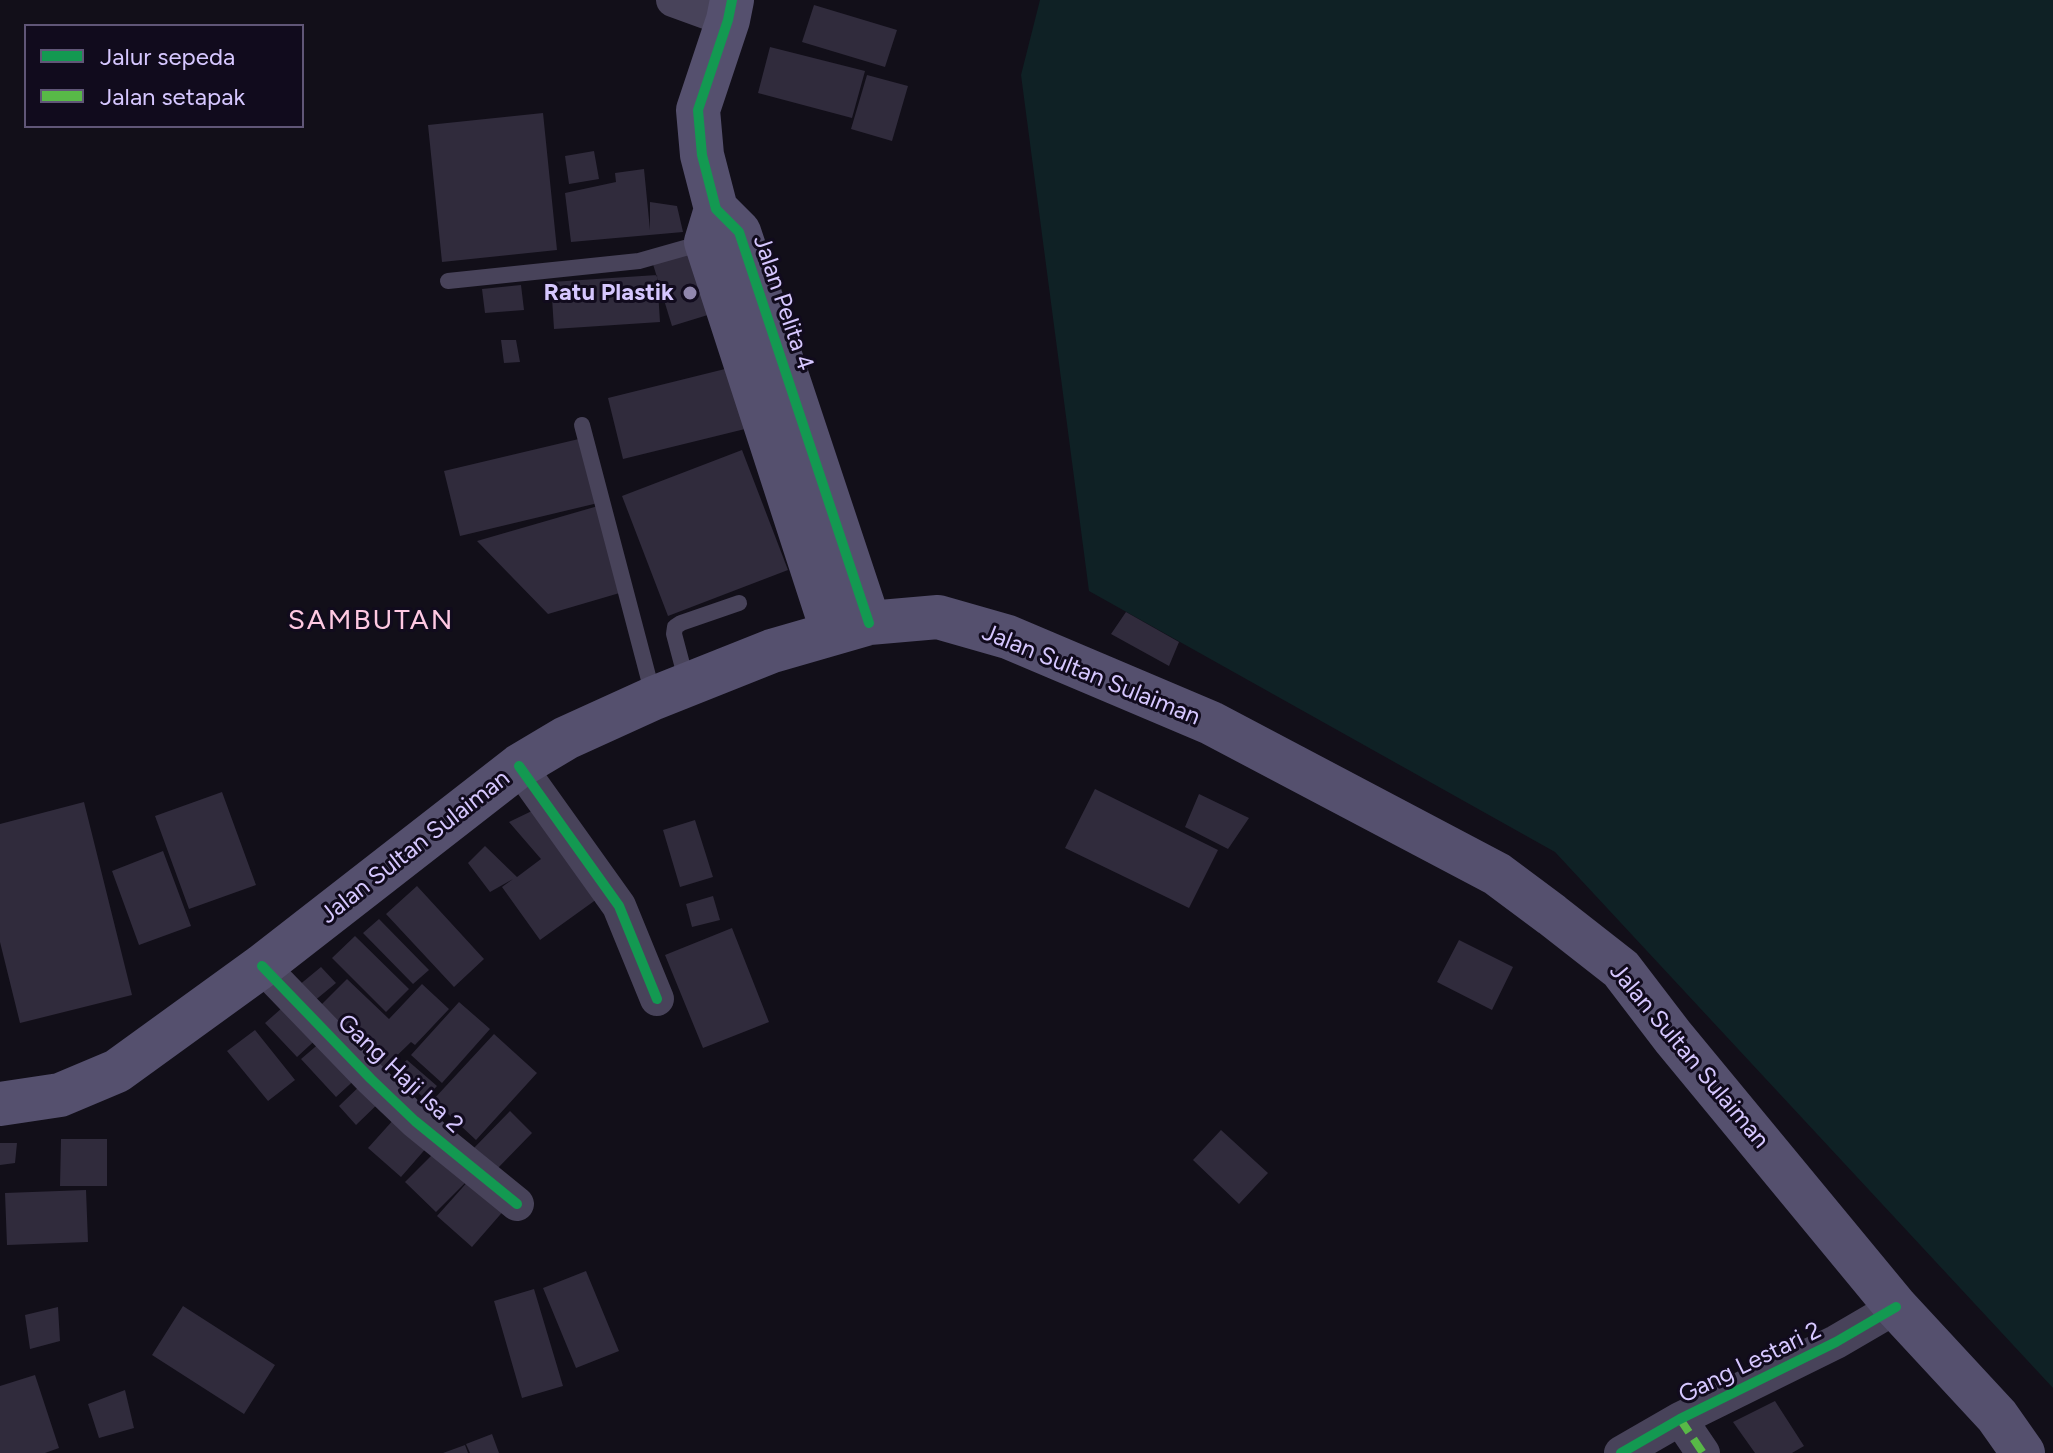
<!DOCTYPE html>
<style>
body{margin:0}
#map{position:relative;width:2053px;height:1453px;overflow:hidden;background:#120f19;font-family:Figtree,sans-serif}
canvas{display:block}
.legend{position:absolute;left:24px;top:24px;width:280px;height:104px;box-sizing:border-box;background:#110b1d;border:2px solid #605677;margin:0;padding:10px 14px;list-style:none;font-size:24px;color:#d6c7ff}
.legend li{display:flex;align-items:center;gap:16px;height:40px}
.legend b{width:40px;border:2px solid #605677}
</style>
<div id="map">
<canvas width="2053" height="1453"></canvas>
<ul class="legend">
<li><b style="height:10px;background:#139951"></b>Jalur sepeda</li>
<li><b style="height:10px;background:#58b947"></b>Jalan setapak</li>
</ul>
</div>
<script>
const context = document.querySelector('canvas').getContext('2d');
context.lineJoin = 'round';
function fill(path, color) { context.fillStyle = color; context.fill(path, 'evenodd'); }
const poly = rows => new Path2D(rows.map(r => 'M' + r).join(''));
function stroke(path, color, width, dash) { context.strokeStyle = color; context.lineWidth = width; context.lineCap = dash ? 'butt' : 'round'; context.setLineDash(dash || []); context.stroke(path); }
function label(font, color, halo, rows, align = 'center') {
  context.font = font + ' Figtree,sans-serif'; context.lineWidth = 6; context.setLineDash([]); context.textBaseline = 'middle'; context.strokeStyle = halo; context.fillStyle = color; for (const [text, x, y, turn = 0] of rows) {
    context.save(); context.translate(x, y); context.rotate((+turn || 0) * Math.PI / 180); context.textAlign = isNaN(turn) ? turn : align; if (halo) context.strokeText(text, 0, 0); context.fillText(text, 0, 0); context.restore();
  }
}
fill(poly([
 [1040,0,2053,0,2053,1388,1555,852,1089,591,1021,75]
]), '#0f2125');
fill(poly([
 [814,5,897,30,885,67,802,42],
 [770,47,865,71,852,118,758,93],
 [867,75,908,86,892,141,851,129],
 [543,113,557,250,442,262,428,125],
 [594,151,599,179,569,184,565,156],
 [644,169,650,230,650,202,677,206,683,232,571,242,565,193,616,182,615,173],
 [704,246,724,310,672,326,652,261],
 [657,275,660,322,554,329,551,282],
 [521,285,524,310,485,313,482,289],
 [501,340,516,340,520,362,504,363],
 [729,368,745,429,623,459,608,398],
 [583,438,598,503,460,536,444,471],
 [742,450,788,570,668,616,622,496],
 [598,506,623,592,548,614,477,541],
 [1126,612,1179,642,1169,666,1111,634],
 [1095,789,1218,850,1189,908,1065,848],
 [222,792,256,885,189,909,155,816],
 [1199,794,1249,818,1228,849,1185,827],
 [84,802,132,995,20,1023,0,942,0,824],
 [538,808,597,899,540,940,502,887,513,879,490,892,468,863,485,846,517,877,541,859,509,822],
 [695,820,713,877,680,887,663,830],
 [163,851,191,926,139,945,112,871],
 [417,886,484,959,454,987,386,914],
 [713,896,720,920,692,927,686,904],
 [379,919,429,970,413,984,363,933],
 [732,928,769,1022,703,1048,665,955],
 [355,936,409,989,386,1012,332,958],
 [1459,940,1513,967,1492,1010,1437,982],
 [321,967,336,983,313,1002,298,986],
 [347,979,389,1019,422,984,449,1009,415,1045,411,1042,382,1070,319,1007],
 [291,1000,322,1034,297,1057,265,1023],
 [459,1002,490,1029,442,1083,411,1055],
 [255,1030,295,1080,268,1101,227,1051],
 [494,1034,537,1073,476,1140,433,1100],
 [328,1036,361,1074,336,1097,301,1059],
 [407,1060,437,1086,425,1099,394,1070],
 [367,1079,385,1097,356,1125,339,1106],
 [510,1111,532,1133,496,1170,473,1149],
 [395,1118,428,1146,401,1177,368,1148],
 [1221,1130,1268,1173,1239,1204,1193,1160],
 [61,1139,107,1139,107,1186,60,1186],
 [0,1143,17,1143,15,1163,0,1165],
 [439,1148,470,1178,436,1212,405,1182],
 [471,1178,506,1208,472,1247,437,1216],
 [86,1190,88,1242,7,1245,5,1193],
 [586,1271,619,1351,576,1368,543,1288],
 [534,1289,563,1386,522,1398,494,1301],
 [183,1306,275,1365,244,1414,152,1355],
 [58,1307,60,1341,30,1349,25,1315],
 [35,1375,59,1448,45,1453,0,1453,0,1386],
 [125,1390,134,1428,99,1438,88,1404],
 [1775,1401,1804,1446,1792,1453,1755,1453,1733,1422],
 [492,1434,499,1453,470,1453,466,1444],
 [465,1445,468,1453,443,1453]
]), '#302b3c');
stroke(poly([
 [448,281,639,261,706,242],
 [582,425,653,695],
 [687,683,674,634,675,627,681,623,739,603]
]), '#48435a', 16);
stroke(poly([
 [673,0,728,20],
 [519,766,619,906,657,999],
 [262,966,371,1079,415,1121,517,1204],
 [1680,1419,1703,1453],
 [1621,1453,1680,1419,1836,1342,1896,1307]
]), '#48435a', 34);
stroke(poly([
 [732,0,728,20,698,110,702,155,716,209,739,232,869,623],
 [716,209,706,242,833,633],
 [0,1104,60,1095,117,1071,262,966,519,766,566,738,654,698,772,651,869,623,938,617,1008,637,1211,723,1497,874,1552,915,1621,969,1673,1037,1896,1307,1997,1416,2023,1453]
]), '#55506e', 44);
stroke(poly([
 [1680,1419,1703,1453]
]), '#58b947', 8, [16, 8]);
stroke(poly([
 [732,0,728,20,698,110,702,155,716,209,739,232,869,623],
 [519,766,619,906,657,999],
 [262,966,371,1079,415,1121,517,1204],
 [1621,1453,1680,1419,1836,1342,1896,1307]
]), '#139951', 10);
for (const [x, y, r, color] of [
 [690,293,8,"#9187ae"]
]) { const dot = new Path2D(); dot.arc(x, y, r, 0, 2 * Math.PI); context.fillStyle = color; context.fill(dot); stroke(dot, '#110b1d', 3); }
label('bold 24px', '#d6c7ff', '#110b1d', [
 ["Ratu Plastik",674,293]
], 'right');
label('24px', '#d6c7ff', '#110b1d', [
 ["Jalan Pelita 4",783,303,71],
 ["Jalan Sultan Sulaiman",1091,675,22],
 ["Jalan Sultan Sulaiman",415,847,-38],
 ["Jalan Sultan Sulaiman",1689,1056,50],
 ["Gang Haji Isa 2",400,1074,43],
 ["Gang Lestari 2",1750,1363,-26]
]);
context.letterSpacing = '2px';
label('28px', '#ffc9e2', '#110b1d', [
 ["SAMBUTAN",371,621]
]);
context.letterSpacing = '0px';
</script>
